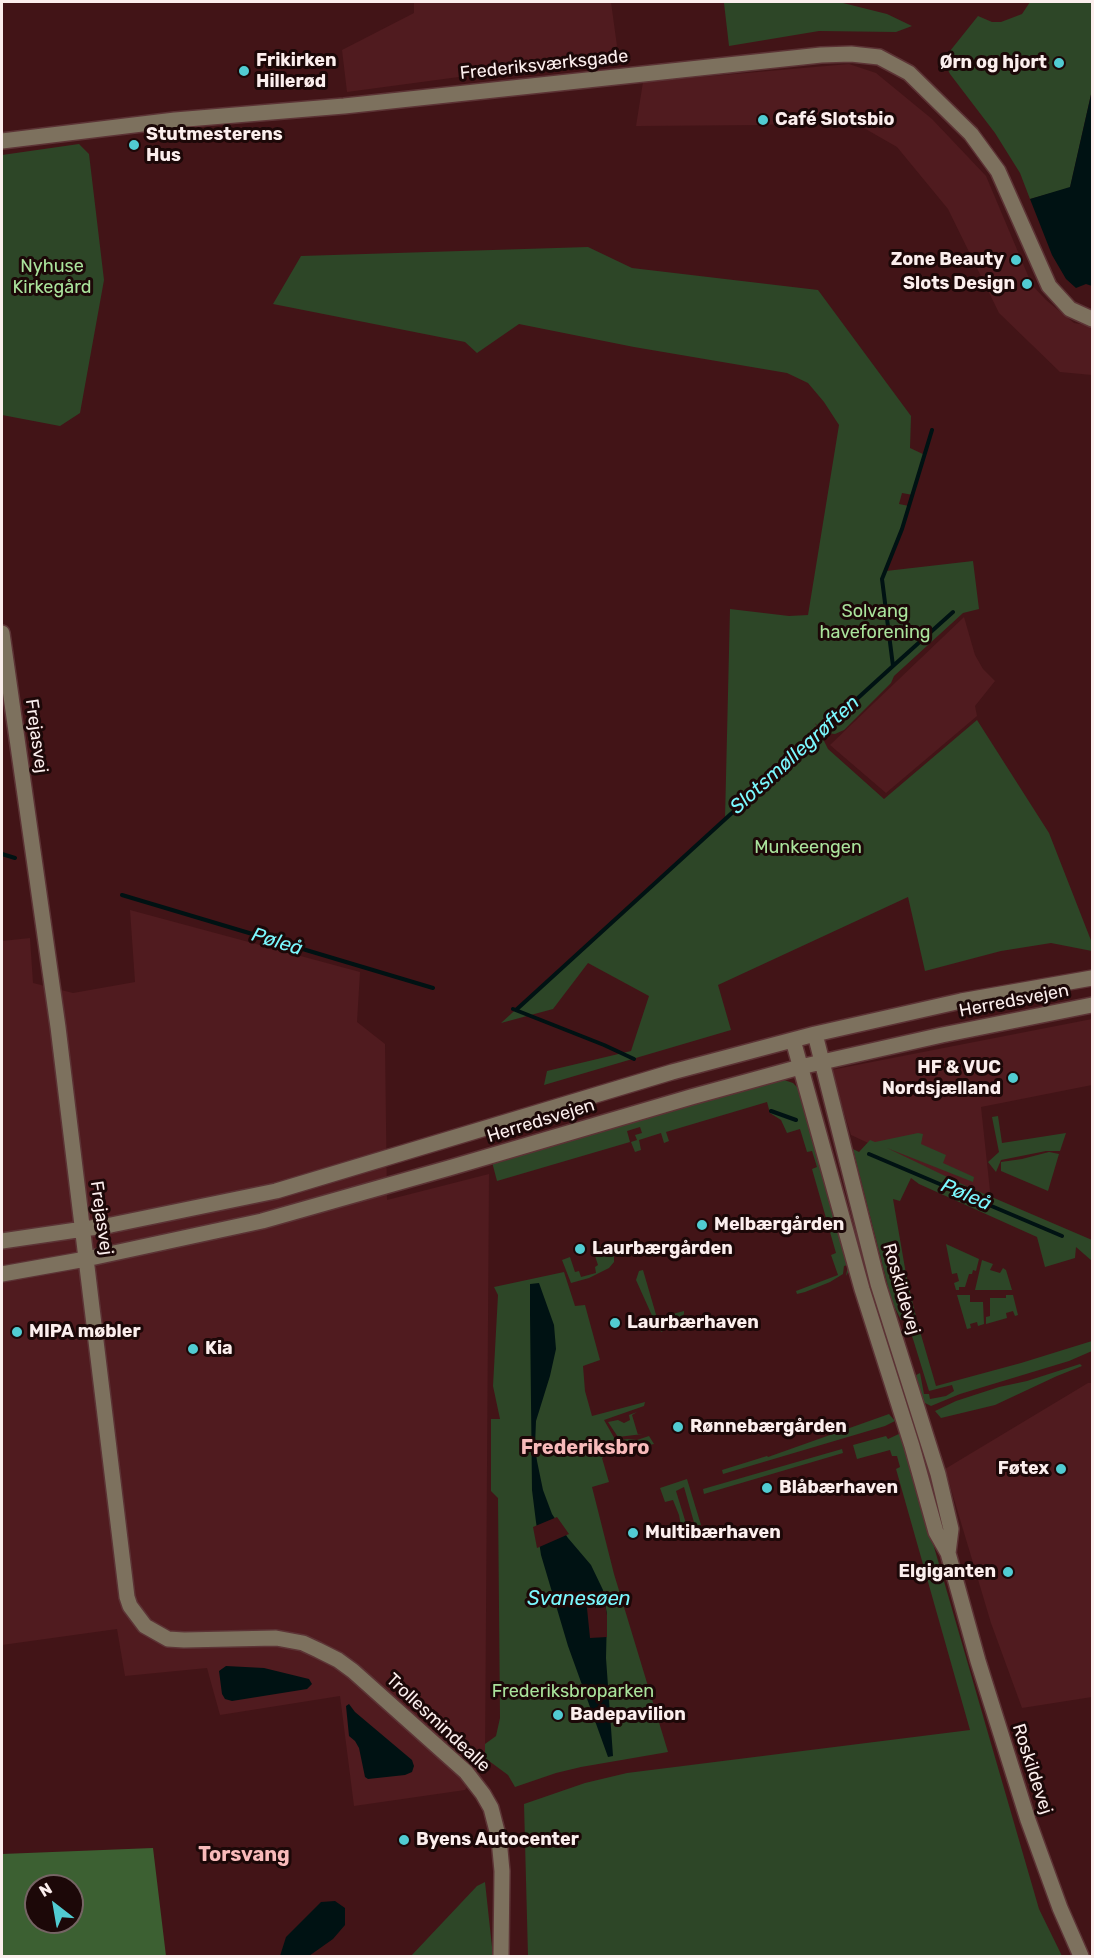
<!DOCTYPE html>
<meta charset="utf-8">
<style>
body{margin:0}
#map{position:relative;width:1094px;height:1958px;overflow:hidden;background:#421417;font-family:Rubik,sans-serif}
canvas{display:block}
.frame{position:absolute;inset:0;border:3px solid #fbeeed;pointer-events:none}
.north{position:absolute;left:24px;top:1874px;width:60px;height:60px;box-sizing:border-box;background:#1c0808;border:2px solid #756464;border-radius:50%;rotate:329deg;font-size:16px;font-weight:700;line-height:24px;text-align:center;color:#fbeeed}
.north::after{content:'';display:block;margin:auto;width:21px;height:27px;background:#51ccd2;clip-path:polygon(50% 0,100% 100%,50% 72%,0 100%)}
</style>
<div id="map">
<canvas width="1094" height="1958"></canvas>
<div class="frame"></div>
<div class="north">N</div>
</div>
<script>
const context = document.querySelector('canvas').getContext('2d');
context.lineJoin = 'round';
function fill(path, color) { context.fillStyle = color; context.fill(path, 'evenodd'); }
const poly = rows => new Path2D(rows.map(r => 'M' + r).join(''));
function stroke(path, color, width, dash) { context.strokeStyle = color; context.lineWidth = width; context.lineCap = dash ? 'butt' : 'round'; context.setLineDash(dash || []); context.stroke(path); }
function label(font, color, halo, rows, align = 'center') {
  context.font = font + ' Rubik,sans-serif'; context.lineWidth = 6; context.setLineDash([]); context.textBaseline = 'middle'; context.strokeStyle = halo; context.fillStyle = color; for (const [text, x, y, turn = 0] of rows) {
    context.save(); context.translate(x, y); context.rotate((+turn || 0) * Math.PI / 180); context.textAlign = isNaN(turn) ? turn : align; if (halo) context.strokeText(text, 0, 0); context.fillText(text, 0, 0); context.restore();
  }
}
fill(poly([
 [414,2,611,2,617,46,608,57,347,92,342,50,414,13],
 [849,64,876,73,932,119,986,176,1032,285,1046,300,1074,323,1092,326,1092,375,1060,372,999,313,948,209,897,147,850,120,765,125,636,126,643,82],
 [964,617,975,655,983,669,995,681,975,706,977,716,886,793,830,745],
 [130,910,360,972,357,1022,385,1044,387,1200,489,1174,485,1758,465,1790,354,1806,340,1696,220,1715,207,1668,125,1676,117,1629,2,1645,2,941,30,938,33,983,73,993,135,982],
 [1092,1019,1092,1085,981,1107,991,1200,851,1135,831,1070],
 [1088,1383,1092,1383,1092,1697,1022,1708,991,1623,945,1469]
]), '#501b1f');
fill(poly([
 [723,2,839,2,887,14,912,26,896,32,819,31,729,46,724,3],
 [1030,2,1092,2,1092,90,1070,188,1030,199,1020,173,995,133,950,74,945,64,950,51,978,16,992,22,1001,22,1022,14],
 [79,144,89,154,104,280,80,413,60,426,2,415,2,155],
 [588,247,632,268,818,290,911,416,910,448,925,455,913,495,902,493,899,504,909,506,886,571,973,561,979,609,963,613,894,676,891,683,844,730,835,734,825,733,815,723,828,749,884,799,977,720,1049,833,1092,943,1092,951,1051,943,1001,951,925,971,908,897,718,985,731,1030,544,1085,547,1071,631,1051,649,996,588,963,553,1009,501,1023,725,819,730,609,789,616,808,615,839,425,824,402,808,383,787,373,634,347,519,324,477,353,465,342,273,304,301,256],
 [781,1079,793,1083,802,1092,852,1265,846,1276,848,1265,844,1266,843,1274,830,1282,805,1292,797,1294,796,1291,838,1275,831,1255,836,1253,812,1169,817,1167,812,1151,807,1152,800,1129,787,1133,781,1120,770,1113,767,1102,666,1132,669,1141,664,1143,661,1133,639,1140,641,1150,635,1152,631,1142,637,1140,635,1135,642,1133,640,1127,627,1131,630,1142,497,1181,492,1162,771,1080],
 [998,1116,1002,1143,1066,1133,1060,1151,1046,1151,1001,1160,996,1172,988,1162,999,1152,992,1117],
 [918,1133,923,1134,921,1144,946,1155,943,1163,974,1177,973,1182,887,1148,966,1186,1092,1240,1092,1261,1076,1247,1075,1258,1045,1267,1037,1237,919,1184,911,1178,900,1201,893,1199,906,1274,917,1321,936,1386,1021,1363,1092,1341,1092,1351,1069,1361,960,1394,931,1406,921,1401,916,1375,920,1373,924,1394,929,1394,930,1399,946,1396,954,1391,952,1385,929,1391,913,1339,904,1318,901,1320,892,1302,853,1149,859,1152,870,1140,875,1142],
 [1049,1152,1059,1154,1048,1191,1001,1171,1001,1162,1022,1159],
 [596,1243,603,1250,610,1251,614,1256,614,1262,609,1268,589,1278,571,1283,562,1260,570,1257,575,1272,579,1271,581,1277,596,1273,595,1267,598,1265,591,1244],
 [946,1244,979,1259,976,1271,973,1270,972,1274,969,1274,965,1287,959,1287,959,1290,956,1290,954,1283,959,1281,957,1273,952,1274],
 [982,1260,993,1264,990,1270,1000,1273,1003,1268,1006,1270,1012,1290,975,1290],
 [643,1270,657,1318,684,1311,684,1314,675,1324,672,1316,662,1319,665,1330,661,1332,657,1319,654,1320,636,1280,639,1271],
 [564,1272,575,1306,585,1305,600,1360,583,1366,585,1391,592,1416,645,1402,644,1406,604,1420,616,1441,627,1439,637,1440,649,1436,654,1444,649,1445,647,1441,610,1452,602,1458,609,1482,592,1487,614,1574,668,1752,581,1767,556,1773,515,1787,508,1775,485,1758,485,1744,496,1736,500,1718,498,1498,491,1491,491,1419,500,1419,493,1386,498,1295,494,1287],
 [957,1295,970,1295,970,1302,983,1302,984,1324,978,1326,977,1322,970,1324,971,1328,967,1329],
 [1006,1295,1013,1295,1018,1315,1015,1316,1013,1311,1006,1313,1007,1318,986,1324,986,1317,990,1316,990,1298,1006,1298],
 [1080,1364,1082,1366,1057,1376,995,1405,941,1418,935,1411,956,1401,999,1387,1027,1381],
 [637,1412,632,1415,638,1435,643,1434,618,1437,608,1422,618,1420,624,1423,630,1420,629,1415],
 [889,1414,895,1421,885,1426,723,1474,722,1470,767,1456,768,1457],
 [901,1433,1039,1909,1062,1956,528,1956,524,1804,585,1783,627,1773,970,1730,896,1469,900,1467,897,1456,892,1456,890,1450,857,1459,853,1445,886,1436,888,1439],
 [842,1449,843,1453,704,1494,703,1489],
 [687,1479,701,1525,695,1526,684,1487,676,1491,688,1530,674,1534,673,1529,678,1529,681,1526,679,1515,673,1500,665,1502,660,1488],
 [485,1882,493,1956,411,1956,477,1886]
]), '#2d4627');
fill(poly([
 [153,1848,166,1956,2,1956,2,1854],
 [36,1886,72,1886,72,1922,36,1922]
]), '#3c6032');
fill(poly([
 [1092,90,1092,286,1086,284,1076,288,1066,279,1052,255,1030,199,1070,187],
 [539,1283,554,1325,556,1349,550,1376,536,1421,535,1446,537,1461,543,1490,552,1514,568,1538,591,1565,603,1590,607,1615,606,1658,613,1756,608,1757,568,1646,541,1555,536,1522,532,1490,530,1314,530,1284],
 [226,1666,264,1668,309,1679,312,1684,307,1689,232,1701,225,1699,222,1694,219,1671],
 [349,1704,355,1712,412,1760,414,1766,412,1772,405,1775,368,1779,365,1777,359,1748,355,1741,349,1736,346,1706],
 [335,1901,345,1908,345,1925,333,1939,309,1956,280,1956,286,1937,321,1902]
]), '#001213');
fill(poly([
 [557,1517,569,1534,537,1548,533,1527],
 [604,1597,607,1615,607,1637,590,1638,586,1598]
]), '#421417');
stroke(poly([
 [893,666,953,612],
 [2,854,15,858],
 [122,895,433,988],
 [513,1009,604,1045,634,1059],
 [516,1010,893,666,882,579,902,529,932,430],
 [771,1111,796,1120],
 [869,1154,1062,1236]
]), '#001213', 4);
const minor = poly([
 [2,141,175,120,344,106,821,55,851,54,879,57,909,73,971,134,998,171,1049,286,1070,309,1092,319],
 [2,633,58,1027,127,1597,130,1606,145,1626,168,1639,184,1640,276,1638,303,1643,318,1650,338,1660,353,1671,466,1772,483,1794,491,1808,499,1839,502,1871,501,1956],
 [815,1034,878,1284,938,1474,951,1529,948,1553],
 [793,1040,862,1289,912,1446,936,1532,948,1553,978,1661,1028,1820,1060,1908,1081,1956],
 [2,1241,111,1225,276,1191,672,1072,815,1034,961,1001,1092,978],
 [2,1274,86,1259,262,1221,449,1168,691,1097,800,1067,942,1035,1092,1005]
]);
stroke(minor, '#5c3335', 18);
stroke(minor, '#7d715e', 15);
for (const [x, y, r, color] of [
 [1059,63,6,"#51ccd2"],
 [244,71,6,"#51ccd2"],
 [763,120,6,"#51ccd2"],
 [134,145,6,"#51ccd2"],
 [1016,260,6,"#51ccd2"],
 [1027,284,6,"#51ccd2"],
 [1013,1078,6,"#51ccd2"],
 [702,1225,6,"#51ccd2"],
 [580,1249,6,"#51ccd2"],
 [615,1323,6,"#51ccd2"],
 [17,1332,6,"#51ccd2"],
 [193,1349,6,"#51ccd2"],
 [678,1427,6,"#51ccd2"],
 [1061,1469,6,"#51ccd2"],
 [767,1488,6,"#51ccd2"],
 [633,1533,6,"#51ccd2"],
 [1008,1572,6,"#51ccd2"],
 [558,1715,6,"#51ccd2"],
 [404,1840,6,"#51ccd2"]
]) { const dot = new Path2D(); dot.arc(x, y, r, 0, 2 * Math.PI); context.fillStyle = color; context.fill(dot); stroke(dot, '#1c0808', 2); }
label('bold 18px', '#fbeeed', '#1c0808', [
 ["Frikirken",256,61],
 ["Hillerød",256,82],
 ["Ørn og hjort",1047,63,"right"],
 ["Café Slotsbio",775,120],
 ["Stutmesterens",146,135],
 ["Hus",146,156],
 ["Zone Beauty",1004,260,"right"],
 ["Slots Design",1015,284,"right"],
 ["HF & VUC",1001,1068,"right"],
 ["Nordsjælland",1001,1089,"right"],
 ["Melbærgården",714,1225],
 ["Laurbærgården",592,1249],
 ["Laurbærhaven",627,1323],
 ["MIPA møbler",29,1332],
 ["Kia",205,1349],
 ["Rønnebærgården",690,1427],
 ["Føtex",1049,1469,"right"],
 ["Blåbærhaven",779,1488],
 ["Multibærhaven",645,1533],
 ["Elgiganten",996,1572,"right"],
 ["Badepavilion",570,1715],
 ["Byens Autocenter",416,1840]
], 'left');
label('18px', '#fbeeed', '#1c0808', [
 ["Frederiksværksgade",544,65,-6],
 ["Frejasvej",36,736,82],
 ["Herredsvejen",1014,1001,-11],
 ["Herredsvejen",541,1121,-17],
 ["Frejasvej",101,1218,82],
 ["Roskildevej",901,1289,74],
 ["Trollesmindealle",438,1723,43],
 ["Roskildevej",1032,1769,72]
]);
label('18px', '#aae39c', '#1c0808', [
 ["Nyhuse",52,267],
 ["Kirkegård",52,288],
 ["Solvang",875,612],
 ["haveforening",875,633],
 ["Munkeengen",808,848],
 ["Frederiksbroparken",573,1692]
]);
label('italic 20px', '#7bf9ff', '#1c0808', [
 ["Slotsmøllegrøften",795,755,-42],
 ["Pøleå",277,942,17],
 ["Pøleå",966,1195,23],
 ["Svanesøen",579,1599]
]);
label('bold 20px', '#f8baba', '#1c0808', [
 ["Frederiksbro",585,1448],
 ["Torsvang",244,1855]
]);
</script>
